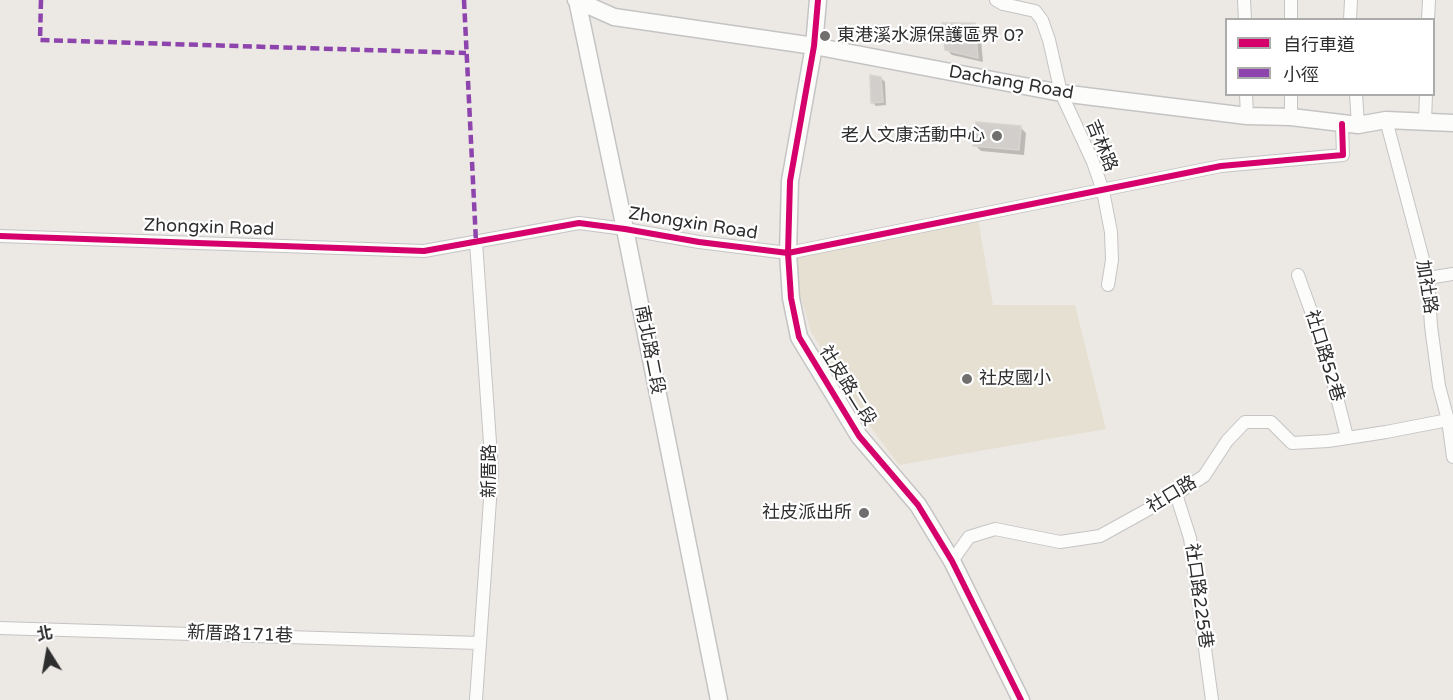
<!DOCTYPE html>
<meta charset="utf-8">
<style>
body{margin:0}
#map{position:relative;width:1453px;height:700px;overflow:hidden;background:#ece8e4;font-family:"Varela Round","Noto Sans TC",sans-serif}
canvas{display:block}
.legend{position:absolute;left:1225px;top:18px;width:210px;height:78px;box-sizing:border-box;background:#fff;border:2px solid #ababab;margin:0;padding:8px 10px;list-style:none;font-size:18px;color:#2e2e2e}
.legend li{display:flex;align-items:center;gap:12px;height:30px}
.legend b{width:30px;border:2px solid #ababab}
.north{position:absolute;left:18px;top:622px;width:60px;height:60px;-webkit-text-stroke:4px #fff;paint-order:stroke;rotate:349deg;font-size:16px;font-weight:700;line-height:24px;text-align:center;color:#2e2e2e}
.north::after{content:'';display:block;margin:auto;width:21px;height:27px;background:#2e2e2e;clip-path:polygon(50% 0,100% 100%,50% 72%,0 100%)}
</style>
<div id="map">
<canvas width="1453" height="700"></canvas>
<ul class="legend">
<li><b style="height:8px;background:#d6006c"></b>自行車道</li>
<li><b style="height:8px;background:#8e44ad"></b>小徑</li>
</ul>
<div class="north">北</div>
</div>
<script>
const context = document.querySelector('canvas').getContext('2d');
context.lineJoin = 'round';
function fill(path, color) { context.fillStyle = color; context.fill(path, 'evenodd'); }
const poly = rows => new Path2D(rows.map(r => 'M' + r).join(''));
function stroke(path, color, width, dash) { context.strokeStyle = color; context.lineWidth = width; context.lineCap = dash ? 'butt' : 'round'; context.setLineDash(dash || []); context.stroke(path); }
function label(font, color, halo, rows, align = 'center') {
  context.font = font + ' "Varela Round","Noto Sans TC",sans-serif'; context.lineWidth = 4.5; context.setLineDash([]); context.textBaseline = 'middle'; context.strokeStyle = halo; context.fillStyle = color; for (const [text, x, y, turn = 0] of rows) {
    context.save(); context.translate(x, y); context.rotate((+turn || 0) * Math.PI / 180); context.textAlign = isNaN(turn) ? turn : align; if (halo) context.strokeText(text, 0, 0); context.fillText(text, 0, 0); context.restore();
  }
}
fill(poly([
 [977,213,993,305,1075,305,1106,429,899,465,869,425,811,332,787,250]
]), '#e6e0d3');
fill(poly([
 [975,24,980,30,983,62,952,55,946,49],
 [881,78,885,82,886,105,876,106,873,103],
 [1021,128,1026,133,1024,155,981,151,975,145]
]), '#0003');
const building = poly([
 [942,23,975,23,978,58,945,50,942,23],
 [870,75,881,77,883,102,871,103,870,75],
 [976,122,1021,126,1019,150,973,146,976,122]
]);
fill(building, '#d1cecb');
stroke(building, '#d7d4d0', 1.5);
const street = poly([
 [996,0,1003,4,1035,11,1042,20,1049,40,1061,93,1093,162,1103,191,1111,232,1112,260,1108,285],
 [1244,0,1245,20],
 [1291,20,1291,0],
 [1350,20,1351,0],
 [1428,20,1429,0],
 [1246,94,1247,116],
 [1356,94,1358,125],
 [1291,117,1291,94],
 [1386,120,1428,278,1431,326,1439,386,1448,420,1453,457],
 [1425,122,1426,94],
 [0,236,424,251,579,223,625,229,699,242,788,253,1221,166,1343,155,1342,124],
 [476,242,492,471,476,700],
 [1298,275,1325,350,1347,437],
 [1428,278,1453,274],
 [1176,494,1190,538,1212,700],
 [952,561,969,537,995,529,1060,542,1100,536,1176,494,1204,476,1227,441,1245,422,1271,422,1292,443,1328,441,1386,432,1448,420],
 [0,628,479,643]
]);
const secondary = poly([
 [576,0,614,17,814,46,1061,93,1247,116,1291,117,1358,125,1386,120,1453,123],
 [577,0,625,229,719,700],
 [818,0,814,46,790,181,788,253,791,298,799,337,859,436,918,505,952,561,1021,700]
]);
stroke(street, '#c5c4c5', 14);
stroke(secondary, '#c5c4c5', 19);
stroke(street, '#fcfcfb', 12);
stroke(secondary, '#fcfcfb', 16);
stroke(poly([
 [41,0,40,40,466,53],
 [464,0,476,242]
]), '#8e44ad', 4.5, [9, 4.5]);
stroke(poly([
 [818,0,814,46,790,181,788,253,791,298,799,337,859,436,918,505,952,561,1021,700],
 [0,236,424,251,579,223,625,229,699,242,788,253,1221,166,1343,155,1342,124]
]), '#d6006c', 6);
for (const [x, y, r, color] of [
 [825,36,6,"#706f6e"],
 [997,136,6,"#706f6e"],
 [967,379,6,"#706f6e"],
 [864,513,6,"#706f6e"]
]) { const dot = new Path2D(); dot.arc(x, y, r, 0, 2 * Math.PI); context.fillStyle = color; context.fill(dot); stroke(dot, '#fff', 2); }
label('18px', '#2e2e2e', '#fff', [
 ["東港溪水源保護區界 0?",837,36],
 ["老人文康活動中心",985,136,"right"],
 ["社皮國小",979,379],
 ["社皮派出所",852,513,"right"]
], 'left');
label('18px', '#2e2e2e', '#fff', [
 ["Dachang Road",1011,83,10],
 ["吉林路",1101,146,68],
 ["Zhongxin Road",693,224,9],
 ["Zhongxin Road",209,228,2],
 ["加社路",1426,287,81],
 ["南北路二段",649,350,79],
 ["社口路52巷",1324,356,73],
 ["社皮路二段",847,386,58],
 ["新厝路",490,471,-90],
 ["社口路",1172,495,-31],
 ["社口路225巷",1198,596,82],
 ["新厝路171巷",240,635,2]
]);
</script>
